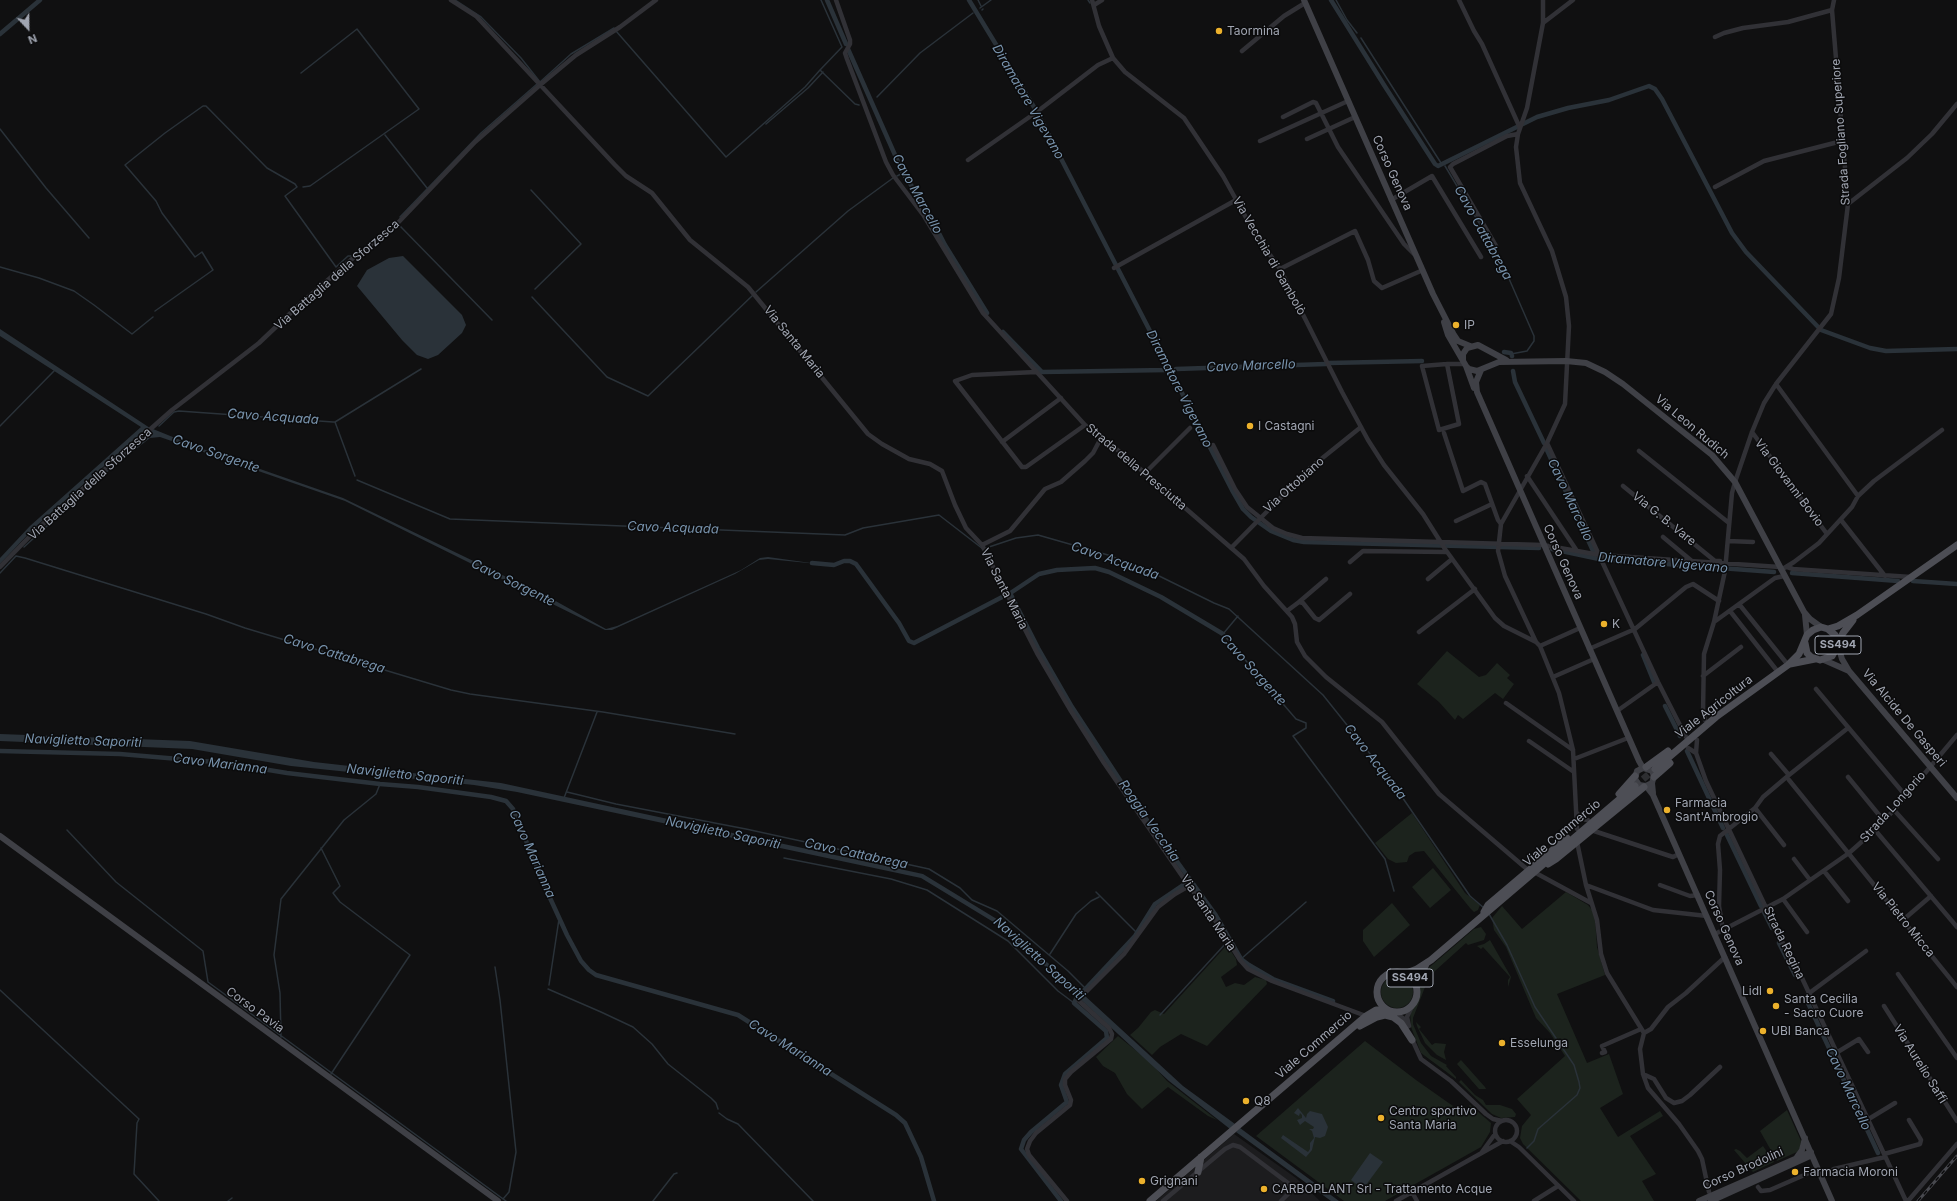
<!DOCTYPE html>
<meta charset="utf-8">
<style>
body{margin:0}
#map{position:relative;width:1957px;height:1201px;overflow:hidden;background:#101011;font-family:Inter,sans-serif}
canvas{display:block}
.north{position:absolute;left:8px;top:8px;width:40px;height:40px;-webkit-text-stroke:3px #0b0b0c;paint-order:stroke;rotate:158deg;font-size:11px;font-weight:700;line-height:16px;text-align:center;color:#a1a6b2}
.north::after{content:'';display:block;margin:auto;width:14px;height:18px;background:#a1a6b2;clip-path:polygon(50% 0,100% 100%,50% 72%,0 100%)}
</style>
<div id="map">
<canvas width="1957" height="1201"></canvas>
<div class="north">N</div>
</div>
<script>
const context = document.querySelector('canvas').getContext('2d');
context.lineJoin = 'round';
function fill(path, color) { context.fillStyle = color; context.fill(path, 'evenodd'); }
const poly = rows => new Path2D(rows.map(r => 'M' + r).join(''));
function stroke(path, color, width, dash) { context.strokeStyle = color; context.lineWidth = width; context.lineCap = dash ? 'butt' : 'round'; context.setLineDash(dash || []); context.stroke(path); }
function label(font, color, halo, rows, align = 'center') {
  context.font = font + ' Inter,sans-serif'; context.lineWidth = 3; context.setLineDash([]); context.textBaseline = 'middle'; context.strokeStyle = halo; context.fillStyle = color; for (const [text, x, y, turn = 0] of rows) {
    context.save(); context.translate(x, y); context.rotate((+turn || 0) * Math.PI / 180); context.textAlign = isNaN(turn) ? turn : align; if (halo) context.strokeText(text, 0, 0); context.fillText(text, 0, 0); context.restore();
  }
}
fill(poly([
 [1234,1134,1296,1178,1320,1201,1156,1201]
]), '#1c1c1e');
fill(poly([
 [1447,651,1479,677,1486,675,1497,663,1510,675,1507,678,1514,684,1503,699,1495,693,1463,719,1458,715,1455,720,1439,702,1417,684],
 [1412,813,1465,893,1480,905,1478,910,1474,912,1470,908,1424,851,1415,852,1409,856,1407,862,1396,863,1388,859,1375,843],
 [1433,868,1451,890,1430,908,1412,887],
 [1566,892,1588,905,1592,910,1595,918,1597,947,1605,975,1557,994,1587,1063,1609,1054,1623,1094,1600,1108,1618,1137,1660,1111,1663,1116,1630,1136,1656,1174,1642,1181,1654,1201,1581,1201,1523,1144,1520,1138,1522,1126,1531,1115,1517,1099,1565,1056,1550,1033,1536,1018,1506,947,1494,930,1492,918,1502,906,1522,929],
 [1392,903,1410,925,1374,957,1363,941,1363,930],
 [1481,927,1486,934,1484,940,1468,945,1466,943,1425,980,1427,982,1413,1018,1413,1024,1421,1043,1431,1056,1447,1065,1446,1066,1456,1077,1456,1079,1421,1053,1411,1027,1410,1012,1416,1003,1419,984,1425,971,1474,929],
 [1490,940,1511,977,1508,987,1508,980,1510,977,1483,947,1481,949,1477,946,1484,944],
 [1227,945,1236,959,1237,965,1221,977,1226,987,1235,983,1244,985,1255,977,1266,980,1267,984,1209,1044,1207,1046,1181,1034,1160,1047,1152,1055,1130,1035,1138,1028,1151,1012,1155,1010,1164,1014],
 '1381 992a16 16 0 1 1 32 0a16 16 0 1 1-32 0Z',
 [1416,1022,1421,1027,1419,1029,1432,1045,1435,1043,1446,1044,1444,1052,1446,1060,1437,1055,1425,1043,1417,1026],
 [1118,1036,1150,1062,1167,1081,1217,1120,1208,1116,1168,1087,1142,1109,1127,1094,1115,1073,1103,1066,1096,1057],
 [1365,1041,1416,1080,1463,1113,1470,1105,1491,1123,1490,1132,1481,1147,1385,1201,1344,1201,1256,1136],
 [1461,1060,1485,1087,1486,1089,1479,1089,1457,1064],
 [1461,1080,1475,1095,1483,1100,1486,1105,1500,1105,1512,1109,1516,1114,1515,1117,1501,1118,1492,1114,1459,1082],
 [1787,1110,1801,1141,1800,1148,1797,1152,1777,1161,1760,1131],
 [1763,1146,1774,1162,1753,1172,1734,1150,1736,1149,1740,1151,1747,1158]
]), '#1c231d');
fill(poly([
 [403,256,462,315,466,325,462,333,438,355,428,359,417,355,402,340,357,286,367,270,389,258],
 [0,329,150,428,145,430,61,504,33,529,0,564,0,558,30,526,141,427,0,336],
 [153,429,200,448,343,498,552,599,606,629,617,626,741,570,760,558,768,557,818,564,768,559,759,560,735,574,612,630,605,630,345,501,160,437,150,438,86,489],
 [0,734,190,741,314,762,501,783,923,874,1000,921,1081,992,1077,996,1029,951,995,923,921,878,517,792,474,785,291,766,192,749,0,741],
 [1084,995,1183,1086,1235,1124,1230,1129,1169,1081,1080,999],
 [1298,1108,1306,1118,1307,1114,1310,1111,1322,1114,1328,1127,1325,1136,1320,1138,1315,1137,1312,1150,1306,1157,1281,1138,1283,1135,1305,1150,1308,1152,1310,1149,1310,1143,1314,1138,1312,1131,1309,1129,1313,1129,1314,1127,1305,1121,1300,1125,1297,1120,1302,1118,1302,1115,1300,1113,1299,1116,1294,1113],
 [1240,1128,1316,1184,1339,1201,1331,1201,1236,1132],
 [1370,1153,1383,1162,1363,1189,1351,1180]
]), '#2a3239');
stroke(poly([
 [455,0,481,17,521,58,540,82,571,54,614,28],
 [978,0,981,6],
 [1088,0,1090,3],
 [1336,0,1347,20,1357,33],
 [980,8,991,0],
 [982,10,983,9],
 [977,14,978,13],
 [616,31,726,157,805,87,820,70,855,104,859,105],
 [1361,38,1441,163],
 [820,70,842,47,821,0],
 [301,73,357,29,419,109,310,186,303,187],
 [877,97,920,53,973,13],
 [766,124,808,88,823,72],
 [0,129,46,188,89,238],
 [385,135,427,188],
 [1445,166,1500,258,1534,336,1534,341,1527,351,1511,354],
 [897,176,903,173],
 [531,190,581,244,535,289],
 [400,217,481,133,537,84],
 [400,226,492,320],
 [0,267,39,278,74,291,94,305,132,334,153,317],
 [756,292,848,211,893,178],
 [532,297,607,377,648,396,753,295],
 [155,311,213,270,202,252,195,257,162,213,156,201,125,165,165,133,203,106,206,106,267,168,295,184,297,187,285,196,336,267,348,256,351,256],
 [335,422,421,369],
 [0,426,54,371],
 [159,426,174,412,179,411,333,422,335,422,355,476],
 [357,480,450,519,845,535,863,528,939,515,983,549],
 [24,547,81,495],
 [986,548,1016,538,1038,535,1108,555,1149,571,1214,603,1229,609,1323,695,1387,775,1470,896,1484,908],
 [0,573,16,556,25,558,206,614,245,628,451,690,470,694,603,712,735,734],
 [1238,616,1223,634,1296,719,1306,723,1306,728,1293,736,1385,859,1394,891],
 [567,792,616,804,746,829,929,869,960,888,972,900,997,911,1068,971,1085,988],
 [564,798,597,712],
 [67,830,116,882,203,951,208,982,506,1201],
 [321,848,340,886,333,893,340,902,410,955,331,1074],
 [784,858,891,879,927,890,1008,941,1058,991,1074,1003],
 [1096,892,1137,933],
 [1489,914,1507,945,1535,1007,1574,1065,1579,1082,1580,1088,1577,1095,1538,1129,1534,1141,1527,1148],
 [1050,954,1076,914,1091,901,1099,897],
 [1241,959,1306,902],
 [495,967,500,1000,516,1152,509,1192,503,1199],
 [549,985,559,919],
 [548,989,601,1012,633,1027,652,1044,668,1064,711,1098,716,1103,718,1109],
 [0,990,139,1119,137,1123,134,1174,159,1201],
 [1160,1015,1227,942],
 [281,1037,280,993,274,955,281,899,344,820,376,794,380,784],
 [719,1113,727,1119,738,1124,813,1201],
 [228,1201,232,1198],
 [653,1201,674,1174,677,1173]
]), '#2a3239', 1.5);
stroke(poly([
 [827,0,846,44],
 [969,0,1037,112,1232,490,1243,509,1251,517,1271,531,1293,540,1304,542,1539,548],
 [1331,0,1384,85,1435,164,1438,166,1537,117,1568,108,1609,100,1649,86,1655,89,1662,99,1732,233,1746,252,1821,330,1870,348,1886,351,1957,349],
 [0,34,40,0],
 [848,49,903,173,925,206,945,245,987,313],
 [1003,332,1042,372,1167,370],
 [1504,352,1511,353,1512,356],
 [1329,363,1422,361],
 [1176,369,1326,364],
 [1513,371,1515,382,1544,443],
 [1546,448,1594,553],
 [1552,549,1599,559,1774,572],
 [812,563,834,565,844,561,850,561,856,564,899,623,909,641,914,643,1006,595],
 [1792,573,1898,581],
 [1913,581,1957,584],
 [1010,593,1038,648,1072,707,1139,809,1215,914,1241,959,1249,965,1273,979,1333,1001],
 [1009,594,1039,574,1057,570,1095,568,1109,572,1161,597,1223,634],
 [1643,655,1654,682],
 [1665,706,1680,736],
 [0,751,120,754,226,763,287,773,380,784,418,787,491,797,506,801,513,809,545,887,567,935,581,961,589,970,596,975,738,1015,896,1115,905,1123,921,1157,934,1201],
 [1687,751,1723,828],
 [1726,833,1761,906],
 [1764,912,1772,928],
 [1779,943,1795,975],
 [1076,999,1135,936,1155,904,1189,881],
 [1808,1003,1878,1153],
 [1061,1201,1021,1149,1024,1140,1031,1132,1067,1102,1061,1085,1065,1074,1107,1038,1106,1031,1074,1003,1075,1001]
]), '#2a3239', 4.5);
stroke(poly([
 [1635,786,1655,769]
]), '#2d2e31', 7, [7, 3.5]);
stroke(poly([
 [451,0,476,16,615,165,626,176,652,193,690,240,748,287,868,434,882,444,909,459,930,464,942,471,955,505,966,528,982,545,1037,653,1071,711,1104,763,1189,886,1213,917,1240,960,1248,969,1272,981,1366,1016],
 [836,0,850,40,850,44,845,53,847,59,886,162,893,175,924,216,983,313,1085,425,1124,455,1244,559,1264,586,1292,617,1295,624,1297,642,1305,656,1326,677,1382,722,1439,794,1528,870],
 [1092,0,1099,26,1113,58,1125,72,1184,118,1223,176,1254,232,1280,269,1342,392,1368,440,1384,465,1423,514,1445,549,1495,618,1504,626,1536,642,1540,646,1559,693,1573,750,1577,829],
 [1459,0,1474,31,1482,44,1520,128],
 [1094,5,1102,0],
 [1543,23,1573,0],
 [1715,37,1724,33,1743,28,1788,22,1832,10],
 [1242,51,1284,16,1305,3],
 [1283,117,1313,102,1316,103,1338,147,1404,244,1414,254],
 [1307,139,1355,117],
 [1260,141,1348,101],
 [968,160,1038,111,1098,65,1113,58],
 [1715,187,1764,161,1842,141],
 [1391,200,1432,176,1481,257],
 [1848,204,1907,158,1932,134,1957,104],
 [1496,246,1450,167,1453,164,1507,136,1518,134],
 [1114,268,1236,200],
 [1280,269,1355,231,1368,260,1374,281,1382,288,1423,270],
 [1447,364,1459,424,1439,430,1422,366,1447,364,1464,364],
 [1036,372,972,375,955,381,1022,467,1026,467,1085,425],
 [1776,384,1858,496],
 [1752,432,1827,534],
 [1444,433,1463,491,1481,482,1485,484,1498,520,1501,524],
 [1002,442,1061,398],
 [1547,443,1658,682,1686,737],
 [1213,445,1235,489,1247,507,1273,528,1287,534,1302,538,1543,545,1600,555,1780,567],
 [1639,451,1729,523],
 [1144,474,1190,428],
 [1527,476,1577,551],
 [1623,486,1715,561,1720,561],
 [1841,520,1885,576],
 [1456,521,1492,504],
 [1663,537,1693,562],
 [1728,541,1753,542],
 [982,545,1010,531,1045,489,1061,482,1085,461,1093,453,1101,438],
 [1231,548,1310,468,1361,427],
 [1350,562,1363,551,1447,552],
 [0,567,34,532,172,410,259,343,298,306,352,259,394,227,475,142,540,85,576,55,620,27,656,0],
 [1787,567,1793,569,1911,577],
 [1781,570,1794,562,1819,543,1852,507,1858,496,1874,481,1942,430],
 [1428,579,1452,559],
 [1299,602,1326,579],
 [1739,604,1788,665],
 [1287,611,1299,602,1303,603,1315,618,1319,620,1350,594],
 [1730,611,1778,672],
 [1714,622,1775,578,1784,576],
 [1419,632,1475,589],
 [1536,642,1505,576,1498,551,1501,524,1547,443,1565,404,1569,326,1566,297,1552,251,1520,183,1516,147,1518,134,1527,108,1543,23,1543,0],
 [1540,646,1580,628],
 [1589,649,1635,629,1686,587,1693,584,1719,601],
 [1703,676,1741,647],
 [1553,677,1594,659],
 [1816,689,1905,795],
 [1506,703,1573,750],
 [1617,711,1658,682],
 [1705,720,1703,712,1704,654,1714,622,1725,571,1732,493,1735,482,1752,432,1764,403,1776,384,1831,314,1839,278,1848,204,1832,10,1834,0],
 [1697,740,1696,753,1706,781,1796,971,1802,978,1906,1201],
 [1529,741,1574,772],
 [1688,748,1696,753],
 [1771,754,1789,775],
 [1574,759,1628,738],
 [1848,777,1884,821],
 [1789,780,1957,987],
 [1755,808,1784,845],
 [1894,810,1938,859],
 [1577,813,1581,819,1588,820],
 [1875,830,1957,927],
 [1594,831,1673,857,1679,854],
 [1577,842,1586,885,1597,920,1601,954,1607,973,1644,1033,1640,1049,1643,1074,1648,1088,1679,1124,1698,1151,1702,1159,1709,1192],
 [1794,859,1810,880],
 [1824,871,1848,901],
 [1534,872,1591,903],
 [1586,885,1653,910,1707,916],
 [1660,885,1690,896,1698,895],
 [1783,899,1807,932],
 [1903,920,1931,896],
 [1723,930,1719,906,1720,870,1718,844,1720,836,1755,808,1763,797,1789,775,1848,728],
 [1715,934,1783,899,1849,853,1875,830,1894,810,1957,735],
 [1898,974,1957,1058],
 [1808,994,1866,951],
 [1884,1006,1957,1121],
 [1394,1012,1403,1018,1407,1027],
 [1409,1026,1407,1017,1413,1004],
 [1644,1033,1651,1029,1668,1007,1686,993,1725,957],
 [1411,1037,1421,1059,1451,1081,1486,1114,1493,1119,1502,1121],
 [1602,1053,1605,1052,1602,1046,1641,1029],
 [1836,1053,1859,1039,1868,1052],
 [1643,1074,1654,1079,1666,1098,1674,1103,1682,1101,1690,1095,1720,1067],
 [1867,1120,1895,1103],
 '1495 1131a11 11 0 1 1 22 0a11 11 0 1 1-22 0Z',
 [1510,1141,1519,1147,1574,1201],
 [1482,1152,1495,1134],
 [1884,1154,1920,1144,1921,1140,1909,1120],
 [1821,1176,1834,1169,1885,1157],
 [1758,1187,1761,1191,1770,1190,1818,1169],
 [1412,1192,1417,1201],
 [1067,1201,1029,1155,1027,1149,1030,1141,1036,1133,1070,1105,1071,1100,1065,1085,1065,1079,1071,1072,1111,1039,1112,1034,1109,1028,1078,1000,1124,954,1158,907,1175,894,1189,886],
 [1163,1201,1225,1149,1233,1145,1240,1147,1288,1183,1293,1189,1281,1201],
 [1396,1201,1503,1141],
 [1534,1201,1558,1186],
 [1908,1201,1957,1144]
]), '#313136', 4.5);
stroke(poly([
 [1304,0,1433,294,1454,335,1458,341,1470,346],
 [1444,322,1448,335,1466,366,1474,388],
 [1463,361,1463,354,1467,348,1478,345,1506,360],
 [1466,366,1469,369,1477,371,1499,362,1566,361,1586,363,1605,372,1623,384,1712,455,1735,482,1804,612,1810,619,1821,627],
 [1481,370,1476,382,1477,392,1639,761,1643,768],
 [1805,615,1807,635],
 [1838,645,1842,659,1849,671,1957,798],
 [1824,660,1849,671],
 [1652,783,1646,786,1639,785,1635,779,1637,771,1643,768,1652,771,1654,776,1652,783,1653,793],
 [1646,786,1653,795,1832,1201],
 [0,836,498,1201],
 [1797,1157,1802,1150,1805,1138],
 [1699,1201,1811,1152],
 [1711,1201,1810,1156]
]), '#3f4046', 6);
stroke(poly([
 [1828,629,1838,626,1857,615,1957,545],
 [1838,643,1843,633,1853,620],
 [1790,664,1815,659],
 [1646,767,1668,751],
 [1655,769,1716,717,1788,665,1799,654,1807,635,1813,630,1821,627,1828,629,1835,635,1838,645,1832,656,1820,660,1811,657,1807,653,1805,643],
 [1654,777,1670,763],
 [1619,794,1635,776],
 [1548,864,1556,859,1644,787],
 [1484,912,1488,905,1567,838],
 '1377 992a20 20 0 1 1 40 0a20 20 0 1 1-40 0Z',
 [1404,974,1417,969,1431,960,1635,786],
 [1416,986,1426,964],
 [1360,1026,1377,1017,1385,1015,1393,1017,1401,1023,1412,1040],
 [1198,1172,1201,1157],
 [1150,1201,1366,1016,1376,1010,1388,1010]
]), '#4d4e55', 7);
const rail = poly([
 [1918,1201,1957,1156]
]);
stroke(rail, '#48494f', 3);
stroke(rail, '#0b0b0c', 1.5, [4.5]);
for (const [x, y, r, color] of [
 [1219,31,4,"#ecb12c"],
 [1456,325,4,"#ecb12c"],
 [1250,426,4,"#ecb12c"],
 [1604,624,4,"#ecb12c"],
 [1667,810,4,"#ecb12c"],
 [1770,991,4,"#ecb12c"],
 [1776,1006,4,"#ecb12c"],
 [1763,1031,4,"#ecb12c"],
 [1502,1043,4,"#ecb12c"],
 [1246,1101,4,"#ecb12c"],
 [1381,1118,4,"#ecb12c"],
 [1795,1172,4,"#ecb12c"],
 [1142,1181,4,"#ecb12c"],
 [1264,1189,4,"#ecb12c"]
]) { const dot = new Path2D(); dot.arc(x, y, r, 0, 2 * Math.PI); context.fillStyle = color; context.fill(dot); stroke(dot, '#0b0b0c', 1.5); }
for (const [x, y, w] of [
 [1838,645,46],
 [1410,978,46]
]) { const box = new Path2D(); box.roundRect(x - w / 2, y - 9, w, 18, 3); context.fillStyle = '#0b0b0c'; context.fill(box); stroke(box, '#a1a6b2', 1); }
label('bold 11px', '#a1a6b2', null, [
 ["SS494",1838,645],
 ["SS494",1410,978]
]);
label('12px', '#a1a6b2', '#0b0b0c', [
 ["Taormina",1227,31],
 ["IP",1464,325],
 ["I Castagni",1258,426],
 ["K",1612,624],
 ["Farmacia",1675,803],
 ["Sant'Ambrogio",1675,817],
 ["Lidl",1762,991,"right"],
 ["Santa Cecilia",1784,999],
 ["- Sacro Cuore",1784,1013],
 ["UBI Banca",1771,1031],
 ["Esselunga",1510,1043],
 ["Q8",1254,1101],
 ["Centro sportivo",1389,1111],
 ["Santa Maria",1389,1125],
 ["Farmacia Moroni",1803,1172],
 ["Grignani",1150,1181],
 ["CARBOPLANT Srl - Trattamento Acque",1272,1189]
], 'left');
label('12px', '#a1a6b2', '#0b0b0c', [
 ["Strada Fogliano Superiore",1841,132,-94],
 ["Corso Genova",1392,173,66],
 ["Via Vecchia di Gambolò",1269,256,60],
 ["Via Battaglia della Sforzesca",337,275,-41],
 ["Via Santa Maria",794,342,51],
 ["Via Leon Rudich",1692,427,40],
 ["Strada della Presciutta",1136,467,40],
 ["Via Giovanni Bovio",1789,483,53],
 ["Via Battaglia della Sforzesca",90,484,-42],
 ["Via Ottobiano",1294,485,-42],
 ["Via G. B. Vare",1664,519,39],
 ["Corso Genova",1563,562,66],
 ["Via Santa Maria",1004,589,63],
 ["Viale Agricoltura",1714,707,-38],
 ["Via Alcide De Gasperi",1904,718,50],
 ["Strada Longorio",1893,807,-48],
 ["Viale Commercio",1562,833,-40],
 ["Via Santa Maria",1208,913,56],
 ["Via Pietro Micca",1903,920,51],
 ["Corso Genova",1724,928,66],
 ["Strada Regina",1784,943,64],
 ["Corso Pavia",255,1010,36],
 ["Viale Commercio",1314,1045,-41],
 ["Via Aurelio Saffi",1920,1064,58],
 ["Corso Brodolini",1743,1169,-24]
]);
label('italic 13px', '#7893ad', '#0b0b0c', [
 ["Diramatore Vigevano",1028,102,60],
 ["Cavo Marcello",917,194,61],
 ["Cavo Cattabrega",1483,233,61],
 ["Cavo Marcello",1251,366,-2],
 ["Diramatore Vigevano",1179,389,63],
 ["Cavo Acquada",273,417,4],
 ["Cavo Sorgente",216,454,19],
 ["Cavo Marcello",1570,500,65],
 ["Cavo Acquada",673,528,2],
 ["Cavo Acquada",1115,561,19],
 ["Diramatore Vigevano",1663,563,5],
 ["Cavo Sorgente",513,583,26],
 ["Cavo Cattabrega",334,654,17],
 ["Cavo Sorgente",1253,670,48],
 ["Naviglietto Saporiti",83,741,2],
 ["Cavo Acquada",1375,762,52],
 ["Cavo Marianna",220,764,7],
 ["Naviglietto Saporiti",405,775,6],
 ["Roggia Vecchia",1149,821,55],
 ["Naviglietto Saporiti",723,833,12],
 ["Cavo Marianna",532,854,66],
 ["Cavo Cattabrega",856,854,12],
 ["Naviglietto Saporiti",1039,959,42],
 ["Cavo Marianna",790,1048,32],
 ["Cavo Marcello",1848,1089,65]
]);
</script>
